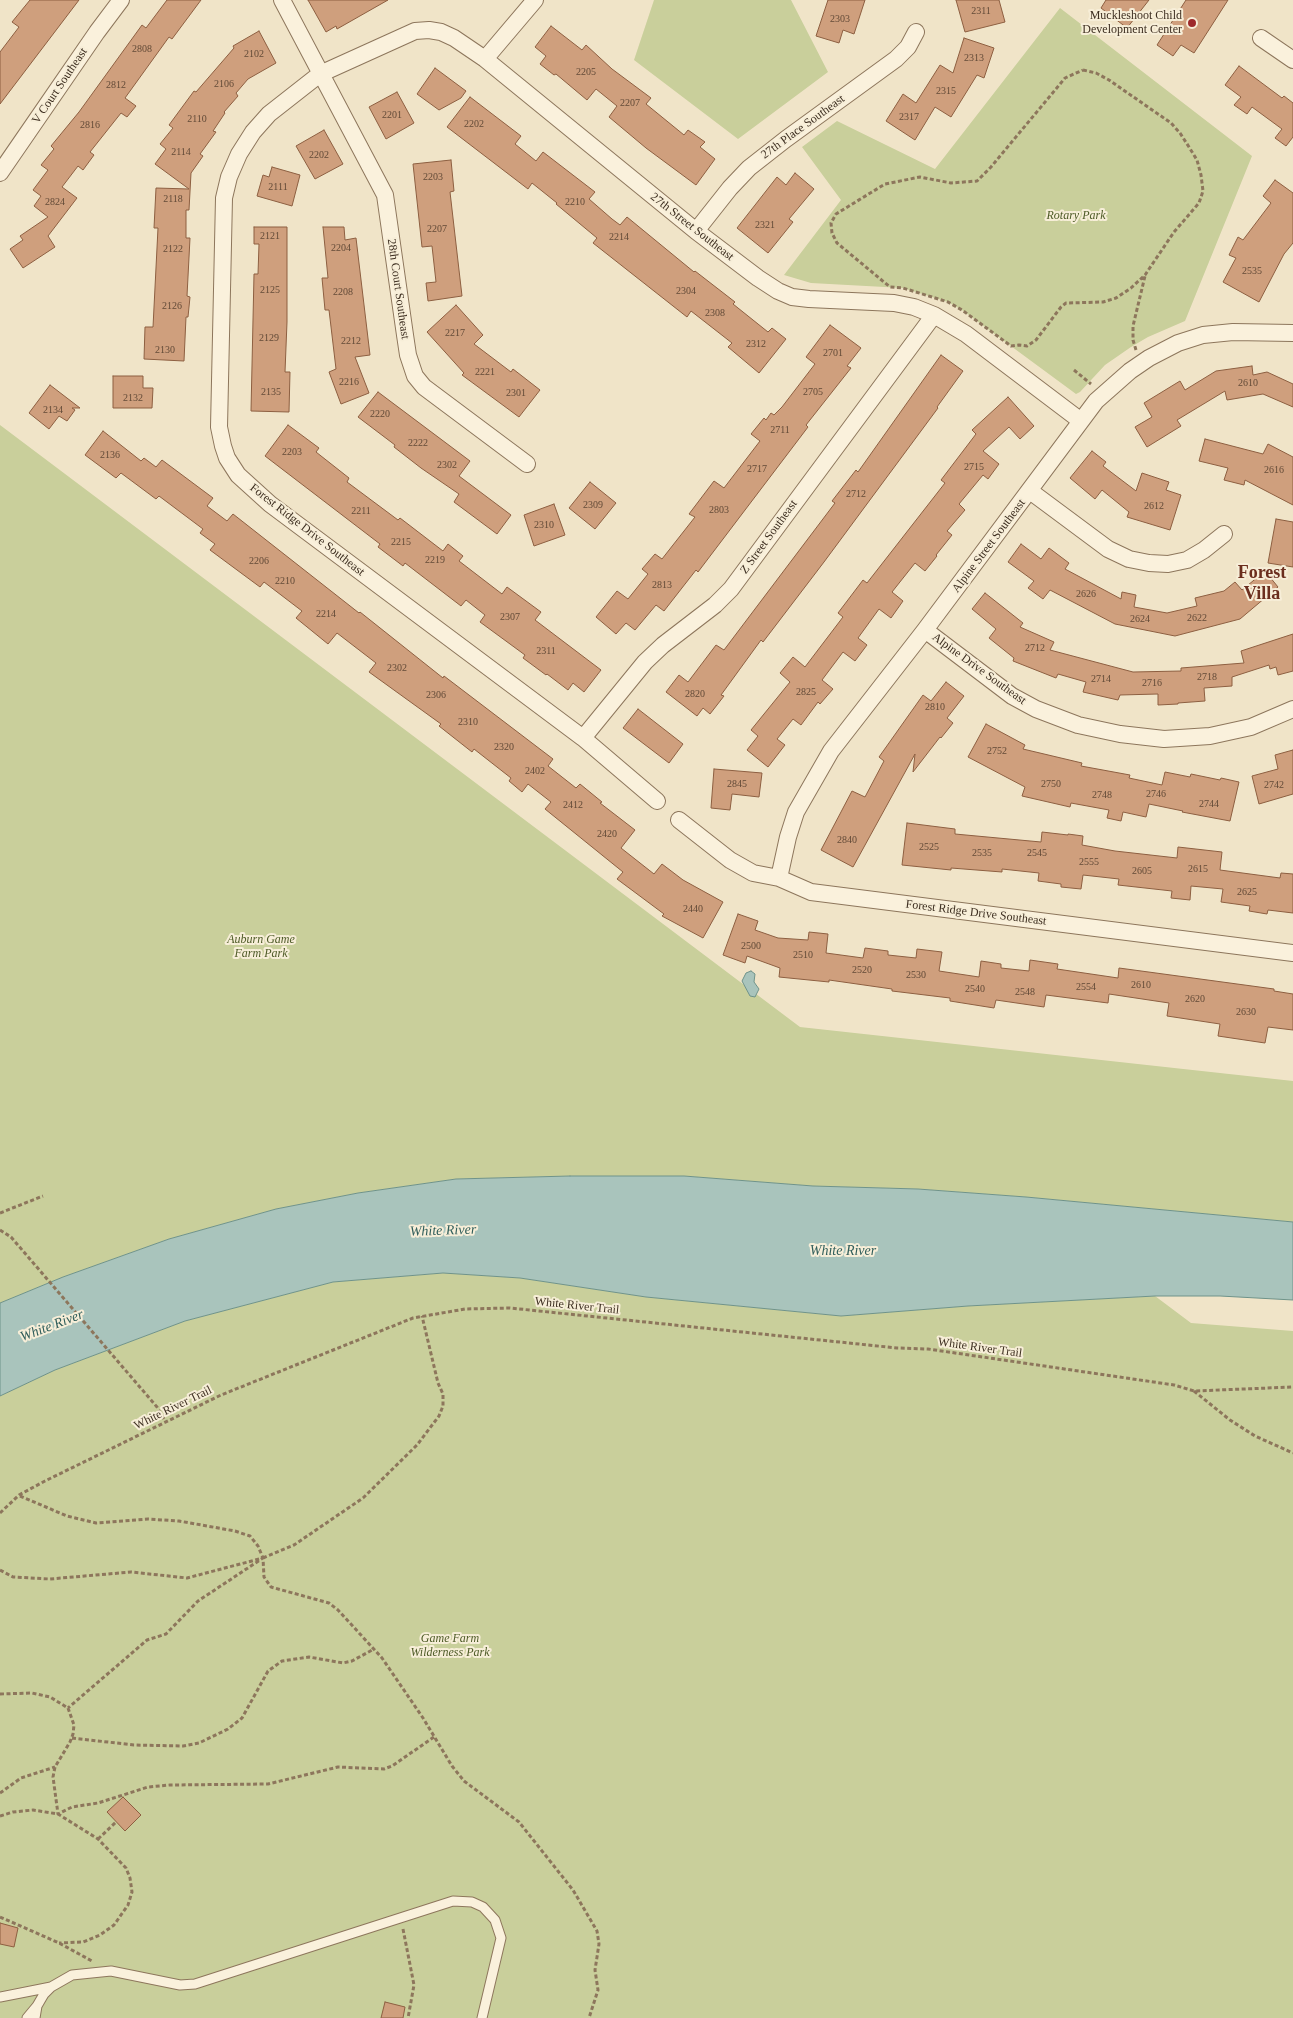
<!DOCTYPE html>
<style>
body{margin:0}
canvas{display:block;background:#f0e4c8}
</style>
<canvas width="1293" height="2018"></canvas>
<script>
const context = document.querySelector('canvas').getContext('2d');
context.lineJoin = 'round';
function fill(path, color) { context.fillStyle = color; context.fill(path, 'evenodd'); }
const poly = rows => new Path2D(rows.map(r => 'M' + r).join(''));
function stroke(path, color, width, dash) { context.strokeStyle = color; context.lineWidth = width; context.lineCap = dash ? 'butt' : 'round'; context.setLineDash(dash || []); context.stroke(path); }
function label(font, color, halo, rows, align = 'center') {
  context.font = font + ' "Times New Roman",serif'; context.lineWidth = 4; context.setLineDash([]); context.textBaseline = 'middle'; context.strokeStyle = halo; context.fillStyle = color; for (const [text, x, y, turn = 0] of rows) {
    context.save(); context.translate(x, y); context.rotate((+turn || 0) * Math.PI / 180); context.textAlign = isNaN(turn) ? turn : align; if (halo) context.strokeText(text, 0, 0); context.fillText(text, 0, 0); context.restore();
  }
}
fill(poly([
 [654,0,791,0,828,72,738,139,634,60],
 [1060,8,1252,156,1185,321,1148,337,1131,347,1105,365,1080,392,1076,394,962,310,948,302,903,288,811,283,784,275,841,200,802,147,837,121,935,169],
 [0,425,800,1027,1293,1081,1293,1222,1026,1197,918,1189,813,1186,684,1176,570,1176,456,1179,358,1193,276,1209,169,1239,63,1277,0,1303],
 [444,1273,520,1278,646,1297,841,1316,968,1306,1155,1296,1191,1323,1293,1331,1293,2018,0,2018,0,1396,55,1370,185,1321,333,1282]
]), '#c9cf9b');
const water = poly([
 [751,971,755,974,754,982,759,989,755,997,750,996,742,981,746,973,751,971],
 [570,1176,684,1176,813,1186,918,1189,1026,1197,1293,1222,1293,1300,1220,1296,1155,1296,968,1306,841,1316,646,1297,520,1278,443,1273,333,1282,185,1321,55,1370,0,1396,0,1303,63,1277,169,1239,276,1209,358,1193,456,1179,570,1176]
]);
fill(water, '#a9c4bc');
stroke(water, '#6f938a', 1);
const building = poly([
 [30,0,79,0,0,104,0,52,19,27,12,22,30,0],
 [167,0,201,0,172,39,169,37,125,98,136,106,127,117,121,113,90,152,94,155,83,170,78,166,62,187,77,198,48,236,55,247,23,268,10,249,23,240,20,236,48,217,34,206,41,196,33,190,48,170,41,165,54,149,51,146,79,112,142,25,146,28,167,0],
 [308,0,388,0,337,29,336,26,326,32,308,0],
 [828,0,865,0,854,34,843,30,839,43,816,36,828,0],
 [956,0,999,0,1005,22,965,32,956,0],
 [1106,0,1149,0,1127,28,1101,8,1106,0],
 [1186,0,1228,0,1194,53,1181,45,1173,56,1157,45,1186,0],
 [551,26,582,50,586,45,612,69,651,98,646,104,684,135,688,130,705,142,700,147,715,159,696,185,646,148,609,117,617,106,596,89,587,100,556,74,554,75,540,64,546,56,535,47,551,26],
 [259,31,276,63,248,79,236,93,238,96,224,112,225,113,213,131,216,132,200,154,203,156,191,173,189,210,186,210,186,238,190,238,187,296,190,297,188,317,186,317,184,361,144,359,145,327,153,327,158,228,154,228,156,188,189,189,155,164,166,149,160,144,173,128,169,125,194,91,196,92,234,48,233,46,259,31],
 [964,38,994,48,984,78,977,75,951,117,935,107,915,140,886,121,903,94,916,103,940,65,953,73,964,38],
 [1239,66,1282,98,1284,96,1293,103,1293,137,1286,146,1275,138,1282,129,1252,107,1247,114,1234,105,1241,97,1225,85,1239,66],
 [435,68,466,91,461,98,439,110,417,94,435,68],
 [397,92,414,123,386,139,369,107,397,92],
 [470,97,521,136,515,144,536,161,543,152,595,192,589,199,612,219,620,225,627,217,694,272,695,271,735,302,733,304,768,332,772,328,786,339,759,373,728,347,732,343,691,311,687,317,593,243,597,238,556,204,557,203,532,183,528,189,447,127,470,97],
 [324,130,343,164,315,179,296,146,324,130],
 [451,160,454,191,450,192,462,296,428,301,426,283,436,282,432,246,422,247,413,164,451,160],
 [272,167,300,175,292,206,257,196,263,175,269,177,272,167],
 [795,173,814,189,789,219,793,222,768,253,737,228,777,177,786,185,795,173],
 [1275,180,1293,193,1293,243,1284,254,1259,302,1223,282,1236,258,1229,255,1238,237,1243,240,1271,203,1263,196,1275,180],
 [254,227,287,227,287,322,285,372,290,372,289,412,251,411,254,274,258,274,259,244,254,244,254,227],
 [323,227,344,227,345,240,356,238,370,355,355,357,369,393,341,404,329,372,336,369,329,310,325,310,322,278,328,278,323,227],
 [456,305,483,335,474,344,511,372,513,369,540,390,519,417,462,375,464,373,427,332,456,305],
 [830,325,861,348,847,366,851,368,806,425,808,427,698,572,696,570,664,611,656,605,635,630,626,623,616,634,596,617,617,591,628,599,648,574,642,569,655,554,662,559,695,517,689,514,714,481,724,488,760,441,751,434,764,418,766,420,771,413,774,415,782,407,815,364,806,357,830,325],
 [941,355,963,371,937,407,938,408,824,562,763,642,761,640,721,695,724,696,710,714,703,708,697,716,666,692,679,675,688,682,716,645,724,650,835,503,832,501,856,470,858,472,941,355],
 [1252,366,1253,375,1267,372,1293,384,1293,407,1263,394,1227,400,1225,391,1177,420,1181,426,1147,447,1135,427,1152,417,1144,403,1180,381,1185,390,1216,371,1252,366],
 [113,376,143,376,143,388,153,388,152,408,113,408,113,376],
 [50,385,80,408,72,408,75,410,67,421,59,416,49,429,29,413,50,385],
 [378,392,470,461,459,476,511,515,497,534,454,502,459,494,421,468,394,447,395,445,358,417,378,392],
 [1008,397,1034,426,1020,439,1009,427,983,451,999,464,988,479,983,475,959,504,965,510,947,531,952,535,936,555,937,556,925,571,915,563,892,592,903,601,891,618,879,609,858,638,867,645,855,661,843,652,822,680,833,689,820,704,818,702,801,725,793,719,777,739,785,745,768,767,747,750,758,736,751,730,790,682,780,673,793,657,805,667,843,617,838,613,863,580,867,583,945,483,941,480,976,434,972,430,1008,397],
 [288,425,319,448,316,452,349,478,347,482,398,520,400,518,443,551,448,544,463,556,459,561,502,594,507,587,541,612,535,620,601,670,584,692,573,683,568,690,547,674,546,675,523,658,525,655,480,622,485,615,466,600,461,606,405,563,403,566,378,547,380,544,265,456,288,425],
 [103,431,141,461,144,458,156,467,162,460,213,498,207,506,227,521,233,514,359,613,360,612,443,678,444,676,553,759,548,766,576,788,580,784,602,802,600,803,635,830,621,848,654,874,662,864,683,880,723,902,703,938,662,916,664,914,617,879,623,872,545,809,551,802,528,784,522,792,509,781,511,778,474,749,472,752,439,726,441,724,369,672,376,663,337,633,328,644,296,618,302,611,264,582,260,587,210,550,215,544,200,533,203,529,159,496,156,499,121,473,116,478,85,455,103,431],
 [1205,439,1263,454,1268,444,1293,457,1293,505,1245,480,1244,485,1224,480,1228,468,1199,461,1205,439],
 [1092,451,1106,462,1103,466,1136,491,1142,473,1169,482,1166,490,1181,495,1170,530,1127,517,1129,512,1102,490,1095,499,1070,478,1092,451],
 [590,482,616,503,595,529,569,508,590,482],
 [554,504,565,535,534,546,524,515,554,504],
 [1276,519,1293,522,1293,567,1268,563,1276,519],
 [1021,544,1041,559,1049,548,1069,563,1065,569,1121,599,1122,592,1136,595,1134,607,1167,613,1197,606,1195,598,1224,591,1235,582,1242,590,1265,571,1278,587,1240,619,1175,636,1115,624,1050,590,1043,599,1028,588,1034,581,1008,562,1021,544],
 [985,593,1023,623,1020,627,1054,642,1050,650,1133,672,1181,671,1181,668,1244,663,1241,651,1293,634,1293,671,1278,675,1276,667,1270,669,1269,665,1232,677,1232,686,1204,688,1205,701,1178,703,1178,704,1158,705,1158,694,1120,695,1118,700,1083,692,1086,682,1058,674,1056,678,1013,661,1014,658,989,638,996,629,972,609,985,593],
 [946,682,964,696,947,718,953,723,941,738,940,737,913,772,915,754,853,867,821,850,852,791,865,797,884,761,879,757,923,695,931,701,946,682],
 [638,709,683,744,669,763,623,728,638,709],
 [986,724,1025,745,1023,749,1082,763,1081,766,1130,775,1129,778,1162,785,1165,772,1190,777,1191,774,1220,780,1221,778,1239,782,1230,821,1182,812,1183,811,1149,804,1146,817,1123,812,1121,821,1107,818,1109,810,1071,803,1070,807,1022,796,1025,787,968,757,986,724],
 [1293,750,1293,794,1259,804,1252,776,1278,769,1275,755,1293,750],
 [714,769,762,773,759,797,732,794,730,810,711,808,714,769],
 [907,823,955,829,955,834,1041,842,1042,832,1068,835,1068,834,1083,836,1082,845,1115,851,1177,858,1178,847,1222,852,1220,870,1280,878,1281,873,1293,874,1293,913,1268,910,1267,914,1249,911,1250,906,1221,902,1223,889,1191,886,1190,900,1171,898,1172,891,1118,885,1119,879,1083,875,1081,889,1061,887,1061,884,1038,881,1039,873,1002,869,1002,872,951,868,951,870,902,865,907,823],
 [738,914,758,921,755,930,778,938,808,940,809,932,828,934,826,953,863,958,865,948,888,951,888,955,916,958,917,949,942,952,939,971,979,977,981,961,1001,964,1001,968,1029,971,1030,960,1058,964,1057,969,1118,978,1119,968,1274,989,1274,991,1293,994,1293,1030,1268,1027,1265,1043,1218,1036,1220,1024,1167,1016,1169,1003,1109,994,1108,1003,1046,995,1044,1007,996,1000,994,1008,950,1001,950,998,892,991,892,989,829,980,829,982,779,977,780,968,747,956,745,963,723,955,738,914],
 [123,1797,141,1815,125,1831,107,1812,123,1797],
 [0,1923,18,1928,14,1947,0,1944,0,1923],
 [385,2002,405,2007,403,2018,381,2018,385,2002]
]);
fill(building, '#cf9f7d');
stroke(building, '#8d5f41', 1);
const service = poly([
 [0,1997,51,1987],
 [27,2018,37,2006],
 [35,2018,37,2006,44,1994,51,1987,72,1975,111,1971,180,1985,195,1984,453,1901,472,1902,483,1907,495,1920,501,1938,482,2018]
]);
const minor = poly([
 [282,0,385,195,405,335,408,355,415,376,424,387,527,464],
 [1261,38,1293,60],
 [485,59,535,0],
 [0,173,97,32,121,0],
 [696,231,730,188,749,168,786,139,896,59,908,47,916,32],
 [1030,491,1108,549,1129,559,1149,563,1168,564,1187,560,1204,550,1224,534],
 [925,630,1012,696,1036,709,1078,725,1120,734,1164,739,1210,736,1251,727,1293,709],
 [583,738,645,662,663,645,715,605,731,589,934,315],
 [657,801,583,738,270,504,238,475,227,458,223,446,219,427,224,198,229,177,239,154,253,132,269,114,320,74,415,31,429,30,441,32,454,38,485,59,696,231,758,278,778,291,792,297,809,299,894,303,914,307,934,315,966,334,1081,421],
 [679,820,730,860,753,873,779,878,811,892,1293,953],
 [779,878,788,837,796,812,831,751,925,630,1096,401,1130,371,1149,358,1178,343,1203,335,1233,332,1293,333]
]);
stroke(service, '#8d765c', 11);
stroke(minor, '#8d765c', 18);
stroke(poly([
 [1083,70,1096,73,1109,80,1171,123,1180,133,1189,147,1197,160,1201,175,1203,191,1199,203,1174,232,1145,275,1131,288,1116,298,1103,302,1066,303,1061,307,1036,340,1027,346,1019,345,1011,346,962,310,948,302,903,288,890,287,837,243,832,233,831,223,836,214,885,184,920,177,951,183,977,181,991,167,1065,78,1083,70],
 [1136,350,1133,340,1133,326,1145,276],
 [1074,370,1091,384],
 [0,1213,43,1196],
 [0,1230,11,1237,157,1407,165,1421],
 [1194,1391,1230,1420,1255,1436,1293,1453],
 [20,1496,67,1516,96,1523,148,1519,179,1521,235,1531,250,1536,258,1546,263,1558,264,1577,271,1587,329,1603,338,1610,382,1658,423,1718,452,1766,464,1781,519,1822,573,1890,597,1931,599,1944,595,1970,598,1990,589,2018],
 [0,1513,19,1495,45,1481,221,1395,413,1318,465,1309,510,1308,897,1348,928,1349,1174,1385,1194,1391,1293,1387],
 [263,1558,294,1545,363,1498,417,1445,439,1416,443,1406,443,1394,438,1383,422,1316],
 [0,1570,13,1577,50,1579,131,1572,187,1578,263,1558,198,1601,166,1634,147,1640,68,1708],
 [0,1694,32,1693,50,1697,68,1708,74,1725,73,1734,70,1742,55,1767,53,1777,58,1814,72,1807,98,1803,148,1787,170,1785,268,1784,338,1767,384,1769,392,1766,434,1737],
 [72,1738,134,1745,183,1746,199,1743,228,1729,242,1718,268,1671,282,1661,309,1657,343,1663,352,1661,374,1649],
 [0,1793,21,1778,55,1767],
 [0,1816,13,1812,33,1810,58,1814,98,1839,126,1868,130,1878,132,1892,128,1905,114,1925,100,1935,83,1942,59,1943],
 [98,1839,116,1822],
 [0,1917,59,1943,92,1961],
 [403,1929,414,1985,408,2018]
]), '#8d765c', 3, [4, 2.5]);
stroke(service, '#faf1dc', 9);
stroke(minor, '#faf1dc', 16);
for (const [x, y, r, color] of [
 [1192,23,5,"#9e2a2b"]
]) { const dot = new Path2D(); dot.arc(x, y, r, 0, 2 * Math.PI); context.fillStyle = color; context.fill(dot); stroke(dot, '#f7eed8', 2); }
label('10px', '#624a37', null, [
 ["2311",981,11],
 ["2303",840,19],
 ["2808",142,49],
 ["2102",254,54],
 ["2313",974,58],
 ["2205",586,72],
 ["2106",224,84],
 ["2812",116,85],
 ["2315",946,91],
 ["2207",630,103],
 ["2201",392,115],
 ["2317",909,117],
 ["2110",197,119],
 ["2202",474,124],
 ["2816",90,125],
 ["2114",181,152],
 ["2202",319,155],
 ["2203",433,177],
 ["2111",278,187],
 ["2118",173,199],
 ["2824",55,202],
 ["2210",575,202],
 ["2321",765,225],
 ["2207",437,229],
 ["2121",270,236],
 ["2214",619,237],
 ["2204",341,248],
 ["2122",173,249],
 ["2535",1252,271],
 ["2125",270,290],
 ["2304",686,291],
 ["2208",343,292],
 ["2126",172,306],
 ["2308",715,313],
 ["2217",455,333],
 ["2129",269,338],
 ["2212",351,341],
 ["2312",756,344],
 ["2130",165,350],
 ["2701",833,353],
 ["2221",485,372],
 ["2216",349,382],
 ["2610",1248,383],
 ["2135",271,392],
 ["2705",813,392],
 ["2301",516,393],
 ["2132",133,398],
 ["2134",53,410],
 ["2220",380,414],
 ["2711",780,430],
 ["2222",418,443],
 ["2203",292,452],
 ["2136",110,455],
 ["2302",447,465],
 ["2715",974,467],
 ["2717",757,469],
 ["2616",1274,470],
 ["2712",856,494],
 ["2309",593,505],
 ["2612",1154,506],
 ["2803",719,510],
 ["2211",361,511],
 ["2310",544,525],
 ["2215",401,542],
 ["2219",435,560],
 ["2206",259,561],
 ["2210",285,581],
 ["2813",662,585],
 ["2626",1086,594],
 ["2214",326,614],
 ["2307",510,617],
 ["2622",1197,618],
 ["2624",1140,619],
 ["2712",1035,648],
 ["2311",546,651],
 ["2302",397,668],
 ["2718",1207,677],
 ["2714",1101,679],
 ["2716",1152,683],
 ["2825",806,692],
 ["2820",695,694],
 ["2306",436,695],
 ["2810",935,707],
 ["2310",468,722],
 ["2320",504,747],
 ["2752",997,751],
 ["2402",535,771],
 ["2845",737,784],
 ["2750",1051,784],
 ["2742",1274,785],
 ["2746",1156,794],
 ["2748",1102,795],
 ["2744",1209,804],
 ["2412",573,805],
 ["2420",607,834],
 ["2840",847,840],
 ["2525",929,847],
 ["2535",982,853],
 ["2545",1037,853],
 ["2555",1089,862],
 ["2615",1198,869],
 ["2605",1142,871],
 ["2625",1247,892],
 ["2440",693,909],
 ["2500",751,946],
 ["2510",803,955],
 ["2520",862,970],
 ["2530",916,975],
 ["2610",1141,985],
 ["2554",1086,987],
 ["2540",975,989],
 ["2548",1025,992],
 ["2620",1195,999],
 ["2630",1246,1012]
]);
label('12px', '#3d2e20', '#f7eed8', [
 ["Muckleshoot Child",1182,16],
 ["Development Center",1182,30]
], 'right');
label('12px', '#3d2e20', '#f7eed8', [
 ["V Court Southeast",60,86,-56],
 ["27th Place Southeast",803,127,-36],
 ["27th Street Southeast",692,227,38],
 ["28th Court Southeast",398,289,82],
 ["Forest Ridge Drive Southeast",307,530,38],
 ["Z Street Southeast",769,537,-54],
 ["Alpine Street Southeast",989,546,-53],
 ["Alpine Drive Southeast",979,669,36],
 ["Forest Ridge Drive Southeast",976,913,7],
 ["White River Trail",577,1306,6],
 ["White River Trail",980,1348,8],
 ["White River Trail",173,1408,-26]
]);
label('italic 12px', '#4d5a26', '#f7eed8', [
 ["Rotary Park",1076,216],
 ["Auburn Game",261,940],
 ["Farm Park",261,954],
 ["Game Farm",450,1639],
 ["Wilderness Park",450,1653]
]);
label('italic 14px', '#2f5d5a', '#f7eed8', [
 ["White River",443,1231,-2],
 ["White River",843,1251],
 ["White River",52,1326,-21]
]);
label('bold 18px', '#6b2e1e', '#f7eed8', [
 ["Forest",1262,573],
 ["Villa",1262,594]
]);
</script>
